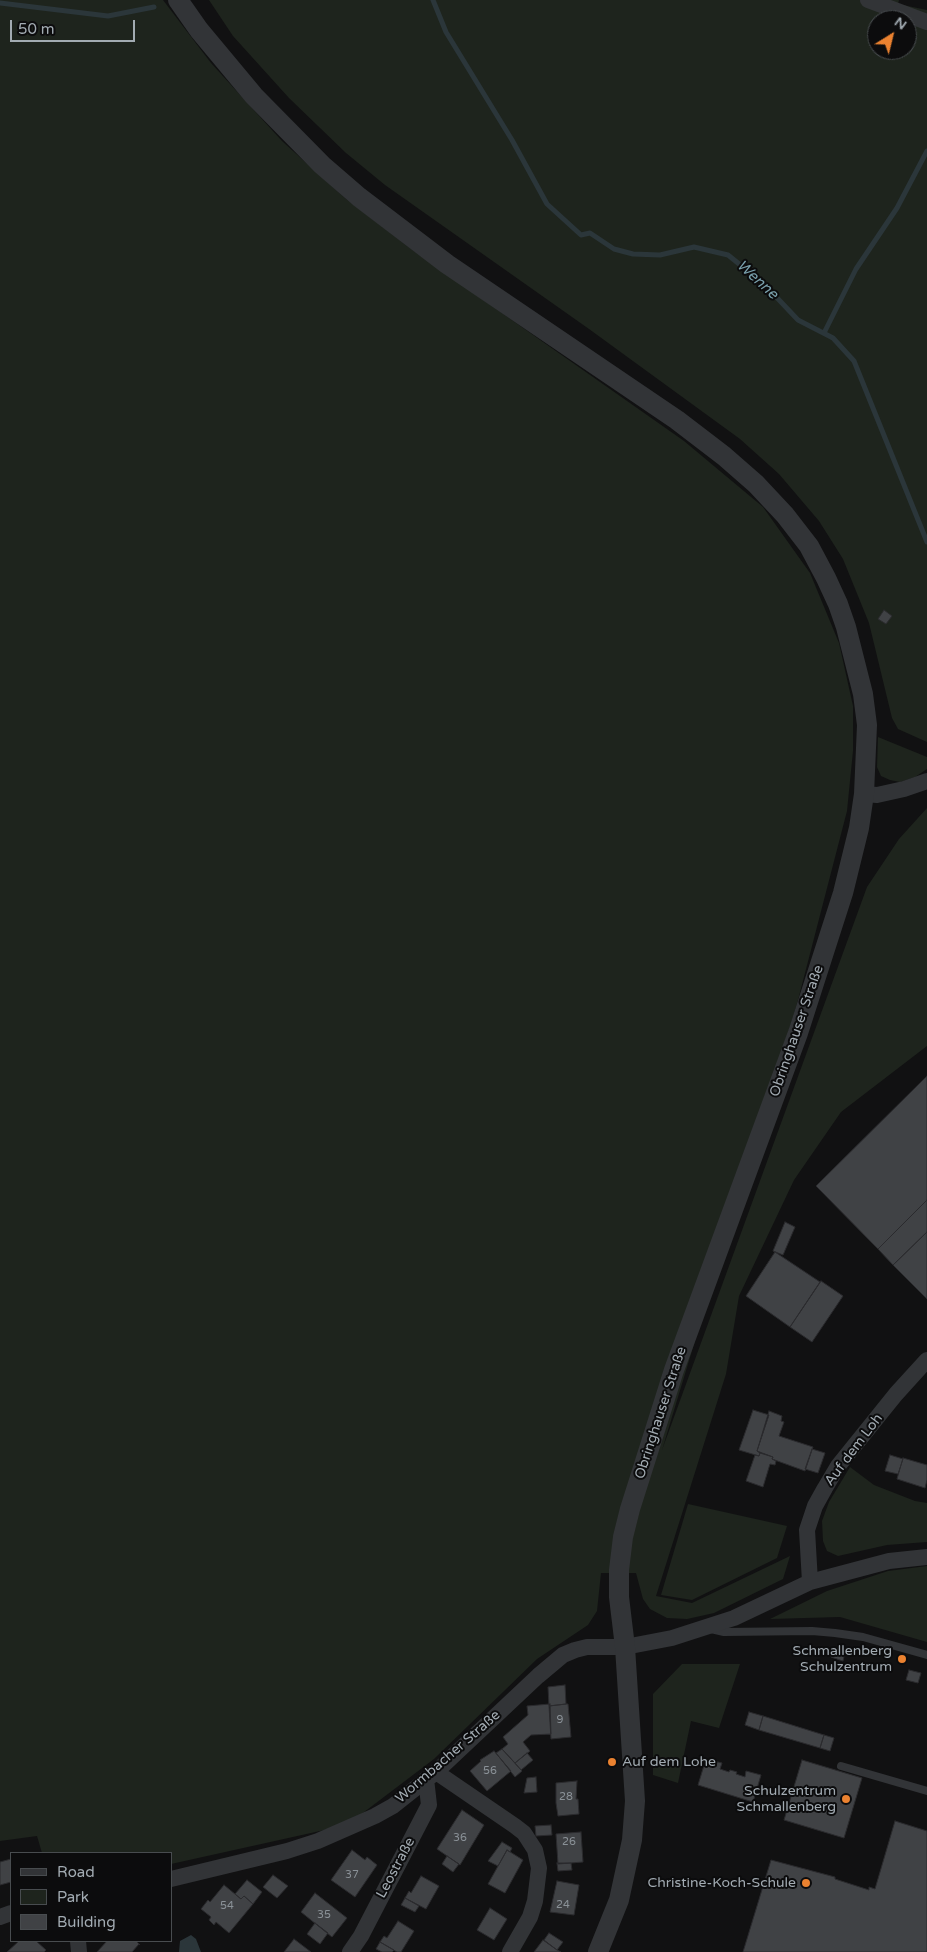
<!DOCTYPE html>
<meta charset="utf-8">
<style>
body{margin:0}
#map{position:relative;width:927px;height:1952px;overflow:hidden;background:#111112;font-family:"Varela Round",sans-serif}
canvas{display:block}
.legend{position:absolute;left:10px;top:1852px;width:162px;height:90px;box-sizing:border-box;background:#0c0c0d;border:1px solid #484c4f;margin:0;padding:6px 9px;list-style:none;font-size:15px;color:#a2abb2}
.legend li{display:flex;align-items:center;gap:10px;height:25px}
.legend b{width:25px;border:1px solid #484c4f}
.north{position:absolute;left:867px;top:10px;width:50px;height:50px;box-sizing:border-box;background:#0c0c0d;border:1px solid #484c4f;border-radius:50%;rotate:36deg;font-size:14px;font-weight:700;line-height:20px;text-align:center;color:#a2abb2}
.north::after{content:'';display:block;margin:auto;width:18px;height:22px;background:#eb8230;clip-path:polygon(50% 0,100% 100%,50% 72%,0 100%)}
.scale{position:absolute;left:10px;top:20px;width:125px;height:22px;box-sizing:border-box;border:2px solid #a2abb2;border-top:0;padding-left:6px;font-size:15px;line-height:18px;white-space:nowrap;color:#a2abb2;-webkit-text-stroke:4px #0c0c0d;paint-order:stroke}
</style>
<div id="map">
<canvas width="927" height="1952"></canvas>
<ul class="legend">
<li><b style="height:6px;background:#323437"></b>Road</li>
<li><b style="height:14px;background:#1e241d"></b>Park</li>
<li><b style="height:14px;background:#404245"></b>Building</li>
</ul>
<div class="north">N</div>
<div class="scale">50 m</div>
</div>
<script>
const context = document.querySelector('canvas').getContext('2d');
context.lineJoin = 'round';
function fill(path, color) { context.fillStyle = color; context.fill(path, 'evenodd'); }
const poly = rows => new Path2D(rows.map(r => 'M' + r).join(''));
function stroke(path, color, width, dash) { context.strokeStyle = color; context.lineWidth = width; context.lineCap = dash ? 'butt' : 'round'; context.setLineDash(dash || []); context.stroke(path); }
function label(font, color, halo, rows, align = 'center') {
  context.font = font + ' "Varela Round",sans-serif'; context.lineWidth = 4; context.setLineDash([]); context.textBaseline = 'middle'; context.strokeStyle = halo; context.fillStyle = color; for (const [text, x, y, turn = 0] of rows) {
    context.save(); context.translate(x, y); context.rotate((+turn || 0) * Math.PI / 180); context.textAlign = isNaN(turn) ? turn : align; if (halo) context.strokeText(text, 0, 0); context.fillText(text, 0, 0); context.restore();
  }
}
fill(poly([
 [0,0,163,0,211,63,282,141,346,199,415,252,684,441,763,507,810,573,839,643,853,706,853,751,847,811,798,1000,662,1450,867,887,899,839,927,808,927,1046,841,1112,794,1180,739,1296,726,1374,656,1596,692,1603,790,1556,783,1579,714,1613,687,1619,667,1618,650,1609,643,1599,636,1573,601,1573,597,1611,588,1625,537,1659,434,1759,347,1825,171,1864,171,1853,42,1853,37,1836,0,1841],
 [209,0,899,0,898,4,927,10,927,742,898,729,892,718,869,623,843,559,819,521,779,474,740,439,589,329,385,185,346,153,289,98,233,36],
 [877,20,907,20,907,50,877,50],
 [878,737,927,757,927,769,915,777,900,782,890,780,881,776,877,767],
 [850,1467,874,1485,915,1501,927,1503,927,1542,887,1545,838,1556,827,1551,823,1541,822,1521,829,1502],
 [688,1504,787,1526,777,1558,692,1600,661,1595],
 [927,1566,927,1642,840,1617,770,1619,827,1591,888,1571],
 [682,1664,740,1664,719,1728,691,1721,678,1783,653,1775,653,1694]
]), '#1e241d');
fill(poly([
 [191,1935,196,1939,201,1952,179,1952,180,1941]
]), '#2b363a');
stroke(poly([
 [433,0,446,32,512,140,547,204,581,235,590,233,614,249,633,254,660,255,694,247,728,255,764,284,798,320,833,338,854,361,927,542],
 [0,3,108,16,154,7],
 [824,333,856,269,897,208,927,151]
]), '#2b363a', 5);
const building = poly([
 [884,610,892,616,886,624,878,619,884,610],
 [927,1076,927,1200,878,1249,816,1186,927,1076],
 [927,1200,927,1232,893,1265,878,1249,927,1200],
 [785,1222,795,1227,783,1255,773,1251,785,1222],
 [927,1232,927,1299,893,1265,927,1232],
 [775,1252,820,1282,790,1327,746,1296,775,1252],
 [821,1281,843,1296,812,1342,790,1327,821,1281],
 [753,1410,769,1415,757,1451,760,1453,759,1456,739,1450,753,1410],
 [769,1411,782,1416,781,1421,784,1422,779,1436,813,1447,805,1471,772,1459,773,1457,757,1451,769,1411],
 [812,1449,825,1453,818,1473,805,1469,812,1449],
 [760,1453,773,1457,772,1459,776,1461,775,1465,770,1464,763,1487,746,1481,755,1455,759,1456,760,1453],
 [890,1455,903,1459,898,1474,885,1471,890,1455],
 [903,1458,927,1465,927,1480,925,1488,897,1479,903,1458],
 [833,1648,845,1652,843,1661,831,1657,833,1648],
 [909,1670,921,1673,918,1683,906,1680,909,1670],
 [565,1685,566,1704,549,1706,548,1687,565,1685],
 [550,1704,551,1734,531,1735,523,1742,530,1751,515,1763,502,1749,508,1744,503,1737,528,1715,527,1706,550,1704],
 [566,1704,568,1704,571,1737,551,1739,549,1706,566,1704],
 [749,1712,763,1716,759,1730,745,1725,749,1712],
 [763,1716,824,1735,820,1748,759,1730,763,1716],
 [824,1735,834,1738,830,1751,820,1748,824,1735],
 [502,1749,522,1771,515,1777,496,1753,502,1749],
 [494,1751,511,1771,487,1791,470,1771,481,1761,480,1760,494,1751],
 [527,1753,533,1760,521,1770,515,1763,527,1753],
 [706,1759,722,1763,720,1769,729,1772,730,1770,737,1772,736,1774,745,1777,746,1771,761,1775,753,1802,698,1785,706,1759],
 [802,1760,862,1778,844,1838,784,1820,802,1760],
 [536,1777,537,1792,524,1793,527,1778,536,1777],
 [577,1781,576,1799,578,1799,579,1814,558,1816,556,1803,556,1783,577,1781],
 [462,1810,484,1825,460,1865,437,1849,462,1810],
 [895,1821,927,1831,927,1952,743,1952,771,1860,835,1877,835,1879,869,1890,869,1887,875,1889,895,1821],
 [551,1825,552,1835,536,1836,535,1826,551,1825],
 [581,1832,583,1862,558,1864,556,1834,581,1832],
 [502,1842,512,1848,510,1852,507,1850,498,1866,488,1861,502,1842],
 [352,1850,365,1860,367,1857,377,1865,355,1897,331,1880,352,1850],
 [507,1850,523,1860,505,1893,488,1884,507,1850],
 [447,1856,459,1864,453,1872,442,1864,447,1856],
 [11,1859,11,1882,0,1885,0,1862,11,1859],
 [557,1863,571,1863,572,1870,558,1871,557,1863],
 [273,1875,288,1886,277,1898,263,1887,273,1875],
 [421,1876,439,1886,426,1909,405,1898,409,1891,411,1893,421,1876],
 [247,1880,262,1892,253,1904,244,1896,241,1899,235,1894,247,1880],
 [557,1881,579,1885,574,1915,550,1912,557,1881],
 [224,1885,241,1899,244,1896,253,1904,229,1933,216,1922,214,1925,209,1920,211,1917,201,1909,208,1900,210,1902,224,1885],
 [315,1893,347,1918,332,1937,301,1912,315,1893],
 [405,1898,419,1906,415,1912,401,1905,405,1898],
 [490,1908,507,1919,494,1940,477,1930,490,1908],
 [398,1921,414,1931,401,1952,397,1952,380,1942,384,1936,387,1938,398,1921],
 [315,1923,328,1933,320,1944,307,1934,315,1923],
 [549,1933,563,1942,557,1950,544,1940,549,1933],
 [294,1939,311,1952,284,1952,294,1939],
 [543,1940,557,1950,561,1952,534,1952,543,1940],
 [19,1941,36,1941,46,1950,44,1952,7,1952,19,1941],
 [107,1941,136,1941,140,1945,139,1944,132,1952,97,1952,107,1941],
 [380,1942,394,1950,392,1952,382,1952,376,1949,380,1942]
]);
fill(building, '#404245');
stroke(building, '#2b2b2e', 1);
stroke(poly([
 [711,1629,724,1632,812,1631,835,1633,863,1637,927,1655],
 [841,1766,927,1791]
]), '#323437', 8);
stroke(poly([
 [868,0,927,22],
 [864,794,877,795,904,789,927,781],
 [810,1582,807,1530,815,1506,825,1488,838,1466,896,1394,927,1360],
 [436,1772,515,1826,524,1833,535,1850,539,1868,535,1901,530,1917,510,1952],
 [171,1879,287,1851,318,1841,375,1816,393,1806,436,1772,538,1676,563,1655,575,1650,587,1647,625,1647,672,1638,734,1618,810,1582,889,1561,927,1557],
 [0,1917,11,1913],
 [78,1941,79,1952],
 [350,1952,361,1936,429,1805,426,1779]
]), '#323437', 16);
stroke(poly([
 [178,0,199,30,254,96,322,165,359,197,447,264,677,420,724,456,756,484,785,515,809,546,826,578,838,604,846,627,863,694,867,725,864,794,859,828,843,893,798,1033,674,1370,630,1509,623,1537,619,1570,619,1597,625,1647,635,1801,632,1840,619,1900,598,1952]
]), '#323437', 20);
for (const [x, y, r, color] of [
 [902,1659,5,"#eb8230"],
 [612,1762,5,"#eb8230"],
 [846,1799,5,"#eb8230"],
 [806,1883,5,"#eb8230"]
]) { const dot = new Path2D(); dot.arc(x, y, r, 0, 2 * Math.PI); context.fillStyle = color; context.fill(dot); stroke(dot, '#0c0c0d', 2); }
label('11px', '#8a9197', null, [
 ["9",560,1720],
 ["56",490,1771],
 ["28",566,1797],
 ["36",460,1838],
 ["26",569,1842],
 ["37",352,1875],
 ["24",563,1905],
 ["54",227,1906],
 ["35",324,1915]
]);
label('14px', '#a2abb2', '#0c0c0d', [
 ["Obringhauser Straße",797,1031,-71],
 ["Obringhauser Straße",661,1413,-72],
 ["Auf dem Loh",854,1450,-53],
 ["Wormbacher Straße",448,1757,-41],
 ["Leostraße",396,1868,-62]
]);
label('14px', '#a2abb2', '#0c0c0d', [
 ["Schmallenberg",892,1651],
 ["Schulzentrum",892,1667],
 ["Auf dem Lohe",622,1762,"left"],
 ["Schulzentrum",836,1791],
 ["Schmallenberg",836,1807],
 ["Christine-Koch-Schule",796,1883]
], 'right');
label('italic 15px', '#7aa1ad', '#0c0c0d', [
 ["Wenne",757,280,42]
]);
</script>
